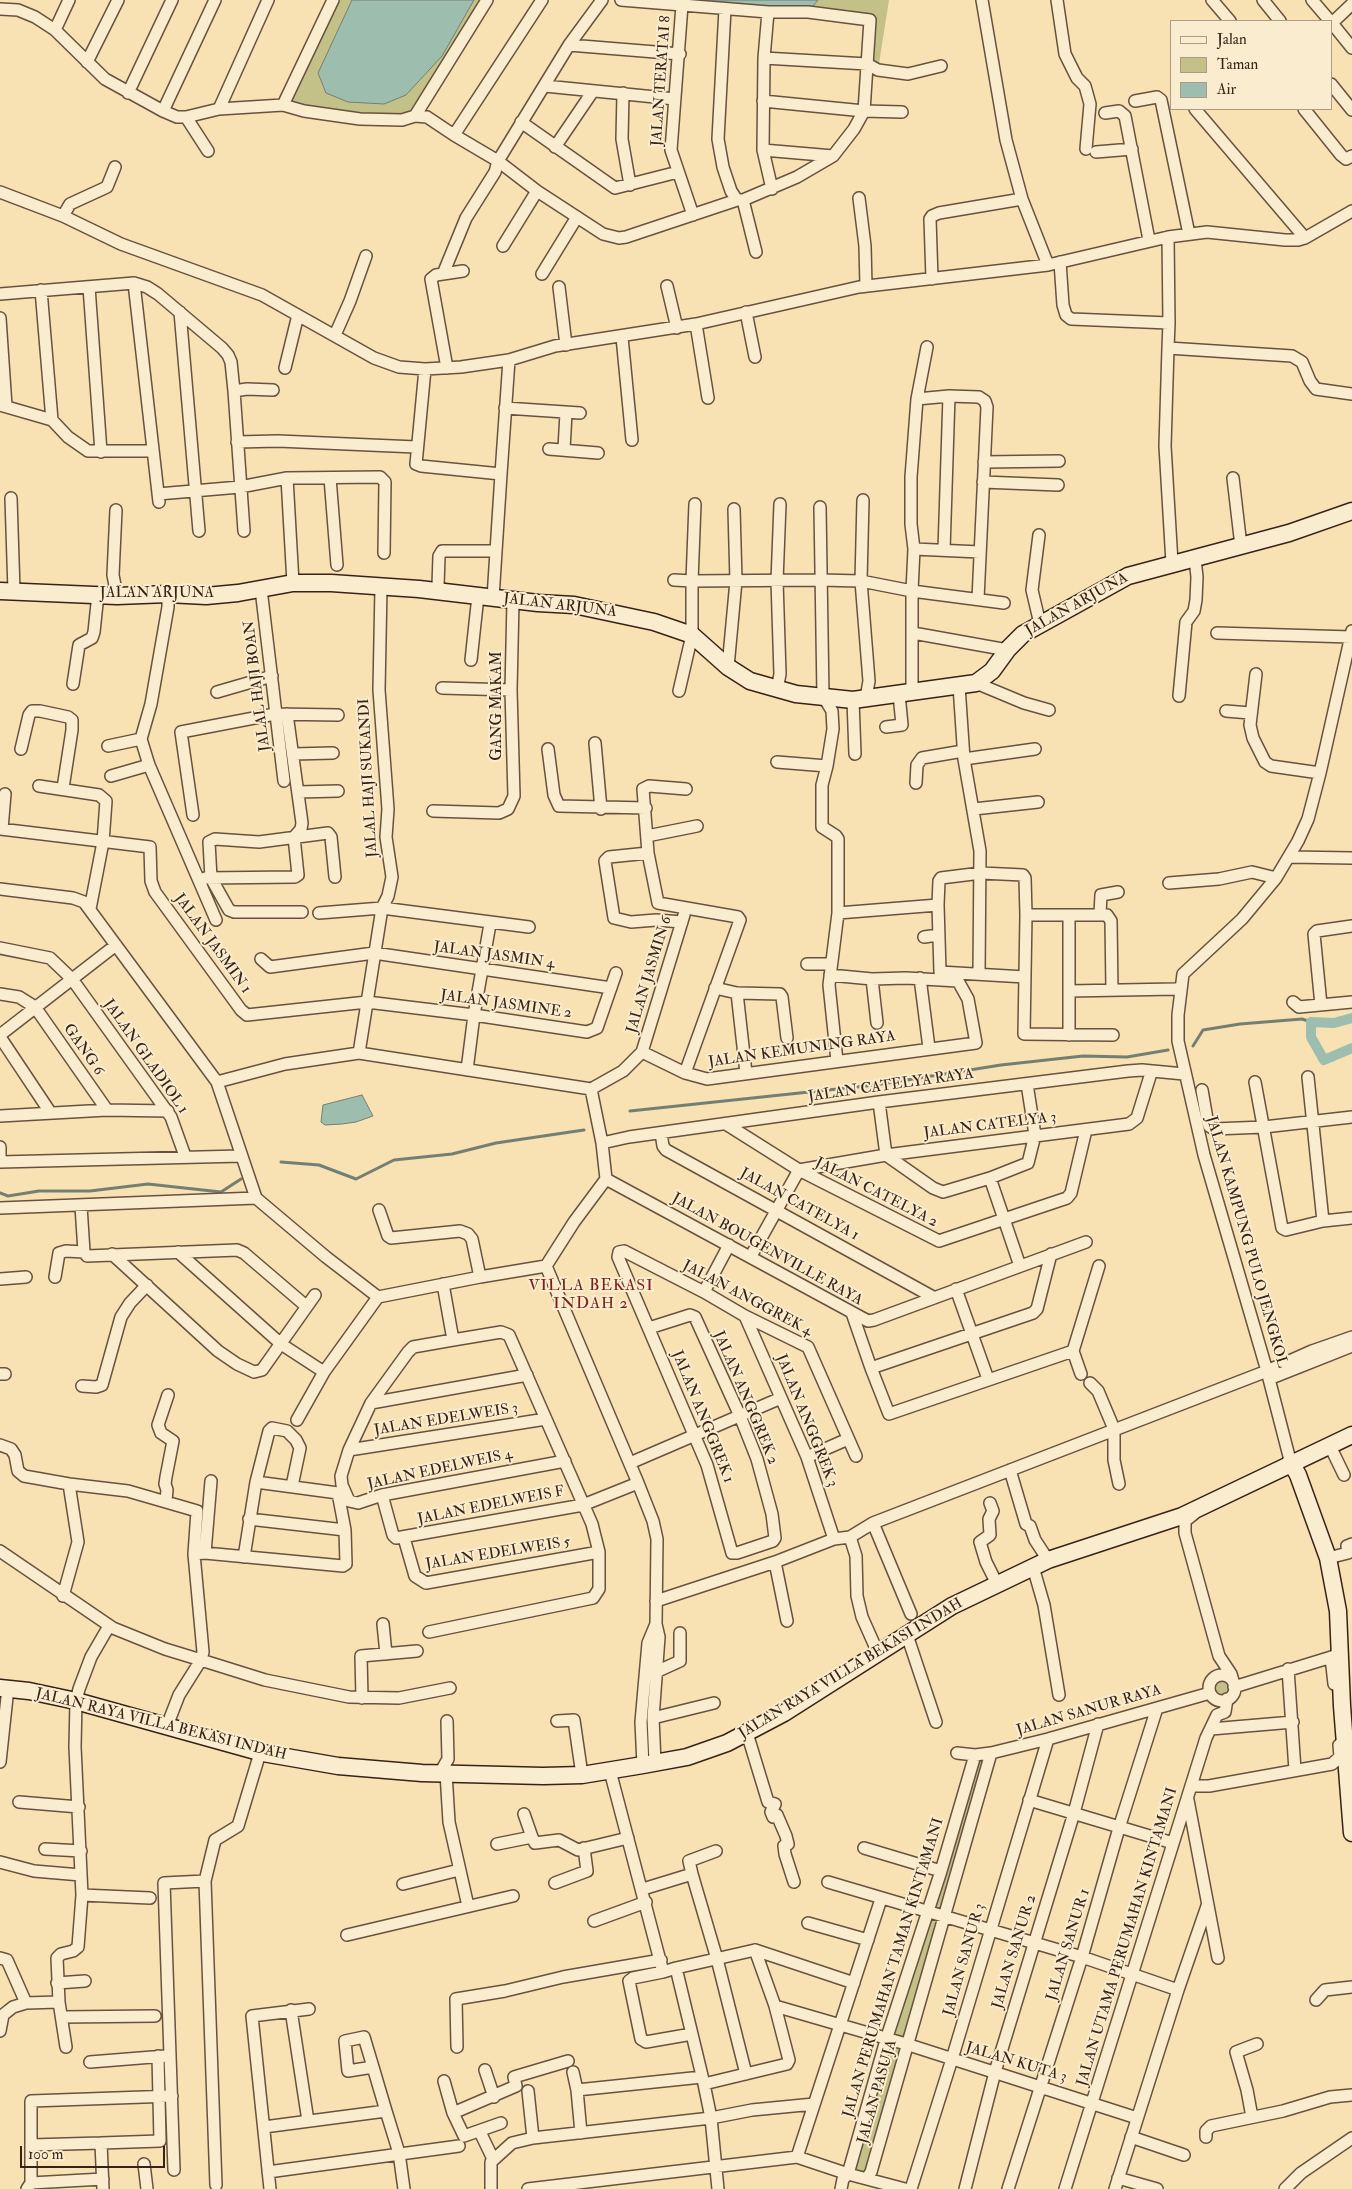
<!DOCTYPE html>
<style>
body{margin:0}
#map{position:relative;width:1352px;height:2189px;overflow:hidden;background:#f8e1b3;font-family:"IM FELL Double Pica",serif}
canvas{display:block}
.legend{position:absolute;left:1170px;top:20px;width:162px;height:90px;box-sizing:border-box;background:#faecce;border:1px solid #ac9b85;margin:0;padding:6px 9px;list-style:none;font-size:15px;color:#372218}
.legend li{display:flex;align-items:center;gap:10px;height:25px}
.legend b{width:25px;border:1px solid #ac9b85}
.scale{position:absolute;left:20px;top:2146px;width:145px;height:22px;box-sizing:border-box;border:2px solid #372218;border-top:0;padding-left:6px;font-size:15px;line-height:18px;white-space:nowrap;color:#372218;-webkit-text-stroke:4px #faecce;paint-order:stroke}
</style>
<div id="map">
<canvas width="1352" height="2189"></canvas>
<ul class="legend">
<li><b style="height:6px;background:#faecce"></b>Jalan</li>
<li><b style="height:14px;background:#c4c188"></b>Taman</li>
<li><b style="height:14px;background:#9dbdaf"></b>Air</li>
</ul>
<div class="scale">100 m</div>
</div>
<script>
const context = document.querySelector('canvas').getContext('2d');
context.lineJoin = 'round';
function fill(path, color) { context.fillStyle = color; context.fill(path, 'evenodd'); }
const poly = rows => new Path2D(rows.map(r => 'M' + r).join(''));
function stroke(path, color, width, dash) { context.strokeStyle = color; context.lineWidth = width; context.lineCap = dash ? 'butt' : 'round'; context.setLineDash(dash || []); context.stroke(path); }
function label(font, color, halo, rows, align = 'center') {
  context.font = font + ' "IM FELL Double Pica",serif'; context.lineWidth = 4; context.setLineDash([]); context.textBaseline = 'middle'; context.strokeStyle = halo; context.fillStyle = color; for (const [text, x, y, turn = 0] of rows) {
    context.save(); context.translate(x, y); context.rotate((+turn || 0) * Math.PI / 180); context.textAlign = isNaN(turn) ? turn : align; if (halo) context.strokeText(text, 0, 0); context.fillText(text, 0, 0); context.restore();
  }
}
fill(poly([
 [333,0,487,0,410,118,291,108,289,95],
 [818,0,889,0,878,70,867,64,870,20,808,12],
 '1209 1688a12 12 0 1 1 24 0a12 12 0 1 1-24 0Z',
 [975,1755,990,1760,871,2172,848,2174]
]), '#c4c188');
const water = poly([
 [352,0,474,0,442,56,406,95,384,104,348,102,326,93,318,73,352,0],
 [671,0,818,0,808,12,671,0],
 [362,1095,373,1116,356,1122,342,1124,325,1125,321,1122,323,1105,362,1095]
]);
fill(water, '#9dbdaf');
stroke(water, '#747f73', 1);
stroke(poly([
 [1193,1046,1203,1030,1240,1024,1302,1019,1311,1022,1311,1037,1317,1048],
 [630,1111,875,1085,1001,1065,1083,1056,1127,1057,1168,1050],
 [281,1162,319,1165,356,1179,394,1160,452,1154,496,1143,584,1130],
 [0,1193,8,1196,39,1191,90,1191,148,1184,221,1192,241,1179]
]), '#747f73', 3);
stroke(poly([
 [1352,1018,1334,1023,1311,1022,1311,1037,1324,1060,1352,1048]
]), '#9dbdaf', 10);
const street = poly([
 [982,0,1006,140,1022,199,1048,265],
 [1057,0,1065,54,1077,78,1085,86,1090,104,1086,149],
 [1212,0,1230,21],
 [1263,0,1280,21],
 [1312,0,1330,21],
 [682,5,671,150,693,215],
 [0,9,18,10,35,17,55,30,105,79,163,111,177,117,186,117,219,109,283,105,333,0],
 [725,9,718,139,723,167,731,191,737,200],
 [768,12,764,58,763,150,772,189],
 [1331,22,1352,48],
 [1331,24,1352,4],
 [55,30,69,0],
 [569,45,680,54],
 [764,58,867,64,878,70,908,74,941,66],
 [87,62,118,0],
 [1331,84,1352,110],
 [545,86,675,99],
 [128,93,172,0],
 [623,93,622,139,630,185],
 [763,101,864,111,902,112],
 [1135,101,1157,97,1161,100,1189,234],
 [283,105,304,111,360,119,402,120,415,116,427,117,454,135,498,161,537,191,603,234,619,238,626,237,737,200,743,200,797,177,833,156,854,129,864,111,870,20,808,12,768,12,621,0],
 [219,109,268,0],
 [1195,109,1305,238],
 [1304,109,1341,155,1346,159,1352,156],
 [163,111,215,0],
 [1105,113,1119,111,1125,116,1149,240],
 [415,116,487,0],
 [186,117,208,151],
 [521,122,615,188,678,172],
 [454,135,542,0],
 [555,147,593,91],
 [763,150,833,156],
 [1096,152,1132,149],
 [0,192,63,216,121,244,262,295,374,358,399,367,425,369,461,367,509,360,555,346,696,324,859,287,1048,265,1168,237,1207,232,1285,240,1298,240,1305,238,1352,211],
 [859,198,865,246,866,286],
 [743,200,756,252],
 [63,216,70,204,107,187,115,167],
 [1168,237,1169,323],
 [503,246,537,191],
 [1060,262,1063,305,1066,315,1071,319,1169,323,1168,348,1292,356,1302,362,1310,381,1316,389,1352,394],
 [443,274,466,218,495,172,498,161,569,45,602,0],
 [542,274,577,217],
 [932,279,930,219,932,216,939,213,1022,199],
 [134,283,147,287,158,294,222,348,228,355,231,362,234,391,244,531],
 [667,286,677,328],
 [89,287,101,452],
 [559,287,566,345],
 [41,290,52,420],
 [0,294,134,283,159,502],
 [180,312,199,531],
 [746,312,755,357],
 [0,318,6,406],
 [696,324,708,398],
 [335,335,350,301,366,256],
 [622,337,632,440],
 [927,347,917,399,911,477,911,524,914,549,912,591,1004,603],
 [1168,348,1165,446,1172,563],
 [285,368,298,315],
 [447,368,431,279,436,275,463,271],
 [425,369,416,464,421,466,501,474,493,598],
 [234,391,247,389,273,390],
 [917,399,949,396,979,397,985,401,987,407,978,599],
 [0,405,52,420,68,437,88,451,153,451],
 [505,408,580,413],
 [237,442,278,441,416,447],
 [549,449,598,453],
 [564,449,566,413],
 [984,462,1059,461],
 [501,474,509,360],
 [287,478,293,583],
 [330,478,337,565],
 [1233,478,1241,546],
 [983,482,1058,485],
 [158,494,240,487,287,478,380,477,385,482,384,553],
 [11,498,14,591],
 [863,500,861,581,869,681,866,698],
 [820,507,823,696,832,711,833,729,827,766,822,785,822,827,836,836,838,839,838,913,829,985,837,1061],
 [116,510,113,575,117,596],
 [1039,535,1032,590,1040,624],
 [914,549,980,552],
 [944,550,949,396],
 [674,580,692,581,695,504],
 [261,589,284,781],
 [435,591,438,586,439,556,442,551,496,551],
 [168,594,168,607,151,704,141,739,149,765,216,920],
 [913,633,1002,649,1008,649],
 [1217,633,1351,637],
 [471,660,478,596],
 [728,667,736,581,734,509],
 [1256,674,1250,725,1253,738,1265,762,1271,766,1320,773],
 [976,683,1024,703,1049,710],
 [73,684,79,645,92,638,94,632,98,594],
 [959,686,964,759,980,851,979,974],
 [442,688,511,690],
 [777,690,780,674,777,581,780,504],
 [679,691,692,635,692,581,820,580,861,581,912,591,912,693],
 [217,692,272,676],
 [1179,696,1186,622,1194,611,1196,600,1197,577,1195,559],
 [853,700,855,754],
 [1226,711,1250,713],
 [886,727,902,725,899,694],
 [595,743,601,809],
 [108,746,141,739],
 [21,749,29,715,32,711,40,711,68,717,72,720,72,730,63,788],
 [548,749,554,795,559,806,646,808],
 [293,754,333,753],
 [964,759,1035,749],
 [777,762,827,766],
 [111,776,149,765],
 [916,783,917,765,922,758,963,751],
 [39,786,99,795,106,801,103,842,90,909],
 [298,792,338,791],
 [974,809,1038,802],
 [433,811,499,813,508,809,514,796,511,690,513,601],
 [193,815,181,732,275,714,338,715],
 [0,829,150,847,151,881,155,892,241,1010,247,1015,367,1002,474,1015,587,1032,597,1028,616,973],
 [2,829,5,794],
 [647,836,697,826],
 [648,853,609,857,605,861,614,918,631,922,656,920,682,922],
 [1289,857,1352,858],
 [205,878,295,877,298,875,294,837,301,829,302,823,287,714],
 [1169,883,1219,879,1252,872,1276,878],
 [0,889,73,898,84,902,217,1082],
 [302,912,234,912,229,910,211,878,209,842,215,839,259,842,328,833,331,837,335,877],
 [319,913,382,908,529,927],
 [838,913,938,905],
 [1100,914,1101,895,1118,892],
 [1026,915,1024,1034,1113,1035],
 [1069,915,1069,1035],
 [924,937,938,935],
 [0,948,50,958,72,979,171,1117,185,1156],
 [261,959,270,967,374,953,611,988],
 [807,964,830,964],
 [1025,977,940,972,938,905,939,881,941,878,981,873,1023,875,1025,878,1026,915,1107,915,1111,921,1112,990],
 [920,978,929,1048],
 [872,979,877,1023],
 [715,988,737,993,780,994,782,997,787,1038],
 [1069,991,1176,989],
 [737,993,746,1073],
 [0,994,19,997,35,1007,107,1110],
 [1293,1002,1299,1007,1352,1002],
 [1321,1005,1314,934,1317,931,1352,926],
 [0,1035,116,945],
 [0,1037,50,1112],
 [642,1052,684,915],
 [359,1053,591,1089,602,1143,606,1179,574,1222,546,1266,480,1277,378,1297,326,1257,256,1198,217,1082,285,1064,359,1053],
 [359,1053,382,908,388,896,392,877,386,837,388,809,379,690,381,587],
 [467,1070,474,1015,490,924],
 [685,1073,740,920,738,917,658,903,648,853,643,789,649,786,686,789],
 [1308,1077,1323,1221],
 [1255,1082,1282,1228,1286,1230,1323,1221,1352,1218],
 [591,1089,623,1071,642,1052,685,1073,707,1079,976,1043,968,999,958,981,906,978,872,979,830,975],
 [1202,1090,1207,1119,1209,1126,1214,1129,1264,1127,1352,1117],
 [879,1102,886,1155,933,1188,943,1192,990,1178,1028,1163,1035,1135,1027,1084],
 [0,1116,107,1110,168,1111],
 [726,1124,799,1170,939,1241,1067,1198,1071,1193,1086,1130],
 [661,1133,663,1146,666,1150,933,1297],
 [602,1143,629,1137,879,1102,1128,1071,1142,1070,1184,1074],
 [0,1147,0,1162],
 [0,1162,241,1156],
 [990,1178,1020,1266],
 [606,1179,868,1321,874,1320,1086,1242],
 [81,1206,84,1252,87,1256,237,1250,244,1253,306,1306],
 [0,1208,256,1198],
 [379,1210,388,1236,391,1238,460,1231,468,1234,472,1239,480,1277],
 [178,1252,281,1344,324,1372],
 [112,1254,218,1351,237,1364,254,1372,262,1370,315,1295],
 [751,1256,799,1170,886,1155,1129,1124,1137,1118,1151,1073],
 [546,1266,638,1483,653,1521,657,1539,656,1624,659,1637,653,1718,655,1762],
 [55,1277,59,1253,66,1251,84,1252],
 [0,1279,26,1277],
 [443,1284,453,1340],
 [956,1289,988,1379],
 [704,1292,729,1245],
 [852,1313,871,1368,1033,1313,1037,1309,1051,1254],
 [745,1316,807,1457,834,1539],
 [649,1328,690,1315,695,1317,740,1416,757,1459,772,1514,775,1538,773,1541,737,1553,732,1553,707,1465,618,1257,619,1252,624,1251,704,1292,745,1316,808,1347,856,1456],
 [871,1368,889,1414,1073,1351],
 [0,1374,5,1374],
 [1081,1374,1073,1351,1099,1266],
 [1269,1379,1352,1346],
 [1090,1383,1098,1391,1114,1429,1114,1460,1119,1484],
 [82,1386,96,1387,102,1385,121,1317,130,1303,147,1285],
 [371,1403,527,1375],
 [297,1420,324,1372,378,1297],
 [0,1445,11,1449,15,1455,18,1471,24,1476,69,1484,128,1491,197,1511,194,1554,203,1652,201,1660,179,1695,167,1726],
 [1330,1446,1344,1475],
 [349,1450,546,1419],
 [807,1457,848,1439],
 [630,1463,781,1398],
 [1291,1464,1267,1371,1204,1155,1178,1041,1178,1015,1183,974,1242,919,1276,878,1298,841,1308,819,1320,773,1352,631],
 [1010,1470,1026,1524,1030,1526,1035,1540,1048,1560],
 [382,1495,393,1535,396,1538,583,1505,638,1483],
 [166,1501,167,1490,165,1484,166,1477,173,1441,161,1433,158,1425,168,1395],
 [990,1503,993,1511,989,1519,990,1535,980,1542,986,1562,997,1584],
 [1194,1514,1185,1521,1185,1533,1219,1656,1231,1674,1234,1684],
 [249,1519,345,1530],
 [873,1523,911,1614],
 [850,1537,856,1556,857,1596,862,1617,878,1653],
 [404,1538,415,1576,426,1583,599,1552],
 [0,1551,113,1628,165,1649,201,1660,265,1680,349,1697,399,1698,450,1688],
 [205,1553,211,1481],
 [194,1554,205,1553,343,1566,346,1564,345,1530,338,1493,256,1482],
 [244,1557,256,1482,269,1431,272,1428,287,1431,296,1440,300,1448,292,1486],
 [1328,1558,1348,1553,1347,1546,1352,1544],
 [775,1562,787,1621],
 [1033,1567,1044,1605,1059,1695],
 [63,1596,78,1542,69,1484],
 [656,1601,775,1562,834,1539,850,1537,873,1523,1267,1371,1312,1351,1352,1337],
 [383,1624,386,1654],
 [429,1632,593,1598,599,1589,599,1552,592,1524,509,1335,501,1332,453,1340,413,1347,408,1352,371,1403,349,1450,341,1476,342,1485,349,1501,358,1503,382,1495,565,1461],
 [907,1635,936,1722],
 [1331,1657,1334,1684],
 [1288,1669,1295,1770],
 [656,1672,680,1661,680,1633],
 '1209 1688a13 13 0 1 1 26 0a13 13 0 1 1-26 0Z',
 [1234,1687,1338,1655],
 [362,1698,361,1656,417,1651],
 [653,1718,714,1703],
 [557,1721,574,1720,582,1775],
 [1211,1729,1293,1722],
 [747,1733,768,1802,775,1804,771,1812,773,1817,777,1815,786,1836,788,1844,784,1846,785,1854,794,1882],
 [957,1753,975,1755,991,1753,1048,1739,1210,1693],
 [0,1762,8,1688],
 [643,1765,641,1722,648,1643,656,1624],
 [610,1771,663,1972,676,1968,704,2084,711,2118,718,2189],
 [440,1773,448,1759,447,1721],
 [446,1773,449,1822,468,1906],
 [1191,1786,1209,1786,1332,1764,1340,1757,1339,1745],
 [1029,1800,1173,1843],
 [1188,1800,1218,1958],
 [19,1802,79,1807],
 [524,1814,532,1837],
 [497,1844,532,1837,535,1843,559,1840,578,1850,628,1838],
 [864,1848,941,1871],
 [45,1849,81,1851],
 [0,1862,34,1871,81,1875],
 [692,1874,689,1861,716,1851],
 [828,1882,1082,1957,1178,1990],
 [555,1883,587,1871,584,1848],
 [403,1884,459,1870],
 [643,1889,692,1874,717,1959,746,2074],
 [82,1895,150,1898],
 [594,1921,646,1902],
 [808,1923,868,1940],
 [347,1935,513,1896],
 [0,1958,7,1960,26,2003,59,2002],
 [676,1968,755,1950,854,1983],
 [663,1972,633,1978,629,1981,641,2039,646,2042,692,2034],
 [57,1983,85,1981],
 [1316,2000,1325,1990,1352,1987],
 [775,2006,906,2044,1137,2118],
 [291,2010,308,2121],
 [62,2017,155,2016],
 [0,2031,3,2015,13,2007,26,2003],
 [66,2047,59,2002,57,1958,61,1954,73,1951,78,1947,82,1895,75,1747,76,1701,79,1689,91,1657,109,1626],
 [457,2047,456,1999,505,1991,563,1977,661,1960],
 [90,2062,165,2056],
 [373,2067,348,2071,345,2041,364,2037,373,2067,386,2111,399,2153,404,2189],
 [485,2070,494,2097],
 [573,2072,577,2090],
 [444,2081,453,2113,464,2136,501,2123],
 [704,2084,787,2064,789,2060,775,2006,755,1950],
 [528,2091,533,2138],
 [453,2113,516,2086,514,2077,568,2061],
 [1252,2117,1247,2090,1236,2052,1257,2044],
 [264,2127,386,2111],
 [480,2132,493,2159],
 [581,2133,577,2090,702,2077],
 [1131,2137,1184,2155],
 [1206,2137,1206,2131,1211,2126,1283,2111,1330,2097,1352,2095],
 [101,2143,160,2141,158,2056],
 [31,2145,101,2143,103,2189],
 [797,2157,881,1899],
 [144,2164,147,2189],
 [174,2170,164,1883,205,1881],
 [268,2172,459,2146],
 [867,2178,871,2172,991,1753],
 [1118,2178,1157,2189],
 [31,2183,103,2179],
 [216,2185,205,1881,215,1840,238,1826,260,1753],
 [27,2189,31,2183,31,2101,172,2096],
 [270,2189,252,2016,309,2009],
 [491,2189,491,2162,512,2143,533,2138,711,2118,752,2110,814,2104],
 [528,2189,797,2157,848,2174,905,2189],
 [841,2189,843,2179,848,2174,886,2040,941,1871,975,1755],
 [911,2189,952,2059,1048,1739],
 [965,2189,995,2072,1074,1813,1098,1724],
 [1008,2189,1082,1957,1119,1828,1157,1708],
 [1065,2189,1206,1738,1217,1715,1225,1712,1227,1699],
 [1115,2189,1178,1990,1207,1906],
 [1285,2189,1301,2173,1352,2138]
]);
const secondary = poly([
 [0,591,117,596,168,594,206,596,238,593,293,583,331,583,419,589,538,603,574,605,654,622,692,635,728,667,750,681,796,694,853,700,976,683,992,671,1008,649,1023,634,1128,576,1289,533,1352,511],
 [1288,1465,1293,1466,1298,1475,1328,1558,1338,1611,1342,1706,1352,1833],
 [0,1688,29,1691,76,1701,263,1753,338,1766,422,1773,543,1776,582,1775,643,1765,687,1757,727,1743,784,1713,952,1606,1048,1560,1182,1516,1352,1435]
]);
stroke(street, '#67523f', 14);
stroke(secondary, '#372218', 19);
stroke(street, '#faecce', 11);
stroke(secondary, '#faecce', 16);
label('15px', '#372218', '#faecce', [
 ["JALAN TERATAI 8",662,81,-86],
 ["JALAN ARJUNA",157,594],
 ["JALAN ARJUNA",1077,605,-29],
 ["JALAN ARJUNA",560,606,7],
 ["JALAL HAJI BOAN",258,686,-97],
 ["GANG MAKAM",498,706,-90],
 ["JALAL HAJI SUKANDI",369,778,-93],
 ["JALAN JASMIN 1",212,944,54],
 ["JALAN JASMIN 4",494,956,8],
 ["JALAN JASMIN 6",650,975,-73],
 ["JALAN JASMINE 2",506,1005,8],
 ["GANG 6",83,1050,55],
 ["JALAN KEMUNING RAYA",802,1050,-8],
 ["JALAN GLADIOL 1",145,1057,55],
 ["JALAN CATELYA RAYA",891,1086,-8],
 ["JALAN CATELYA 3",990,1126,-7],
 ["JALAN CATELYA 2",876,1193,27],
 ["JALAN CATELYA 1",799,1205,29],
 ["JALAN KAMPUNG PULO JENGKOL",1246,1242,74],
 ["JALAN BOUGENVILLE RAYA",767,1250,29],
 ["JALAN ANGGREK 4",747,1299,28],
 ["JALAN ANGGREK 2",745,1398,67],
 ["JALAN ANGGREK 1",702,1417,68],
 ["JALAN EDELWEIS 3",446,1420,-9],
 ["JALAN ANGGREK 3",806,1421,68],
 ["JALAN EDELWEIS 4",440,1470,-12],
 ["JALAN EDELWEIS F",491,1506,-11],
 ["JALAN EDELWEIS 5",498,1554,-9],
 ["JALAN RAYA VILLA BEKASI INDAH",851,1669,-31],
 ["JALAN SANUR RAYA",1089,1711,-16],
 ["JALAN RAYA VILLA BEKASI INDAH",161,1725,14],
 ["JALAN UTAMA PERUMAHAN KINTAMANI",1128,1937,-73],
 ["JALAN SANUR 1",1069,1945,-73],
 ["JALAN SANUR 2",1015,1952,-73],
 ["JALAN SANUR 3",965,1960,-74],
 ["JALAN PERUMAHAN TAMAN KINTAMANI",894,1968,-73],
 ["JALAN KUTA 3",1016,2063,17],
 ["JALAN PASUJA",878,2092,-74]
]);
context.letterSpacing = '1px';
label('16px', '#7a1f14', '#faecce', [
 ["VILLA BEKASI",591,1287],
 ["INDAH 2",591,1305]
]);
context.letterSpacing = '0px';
</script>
